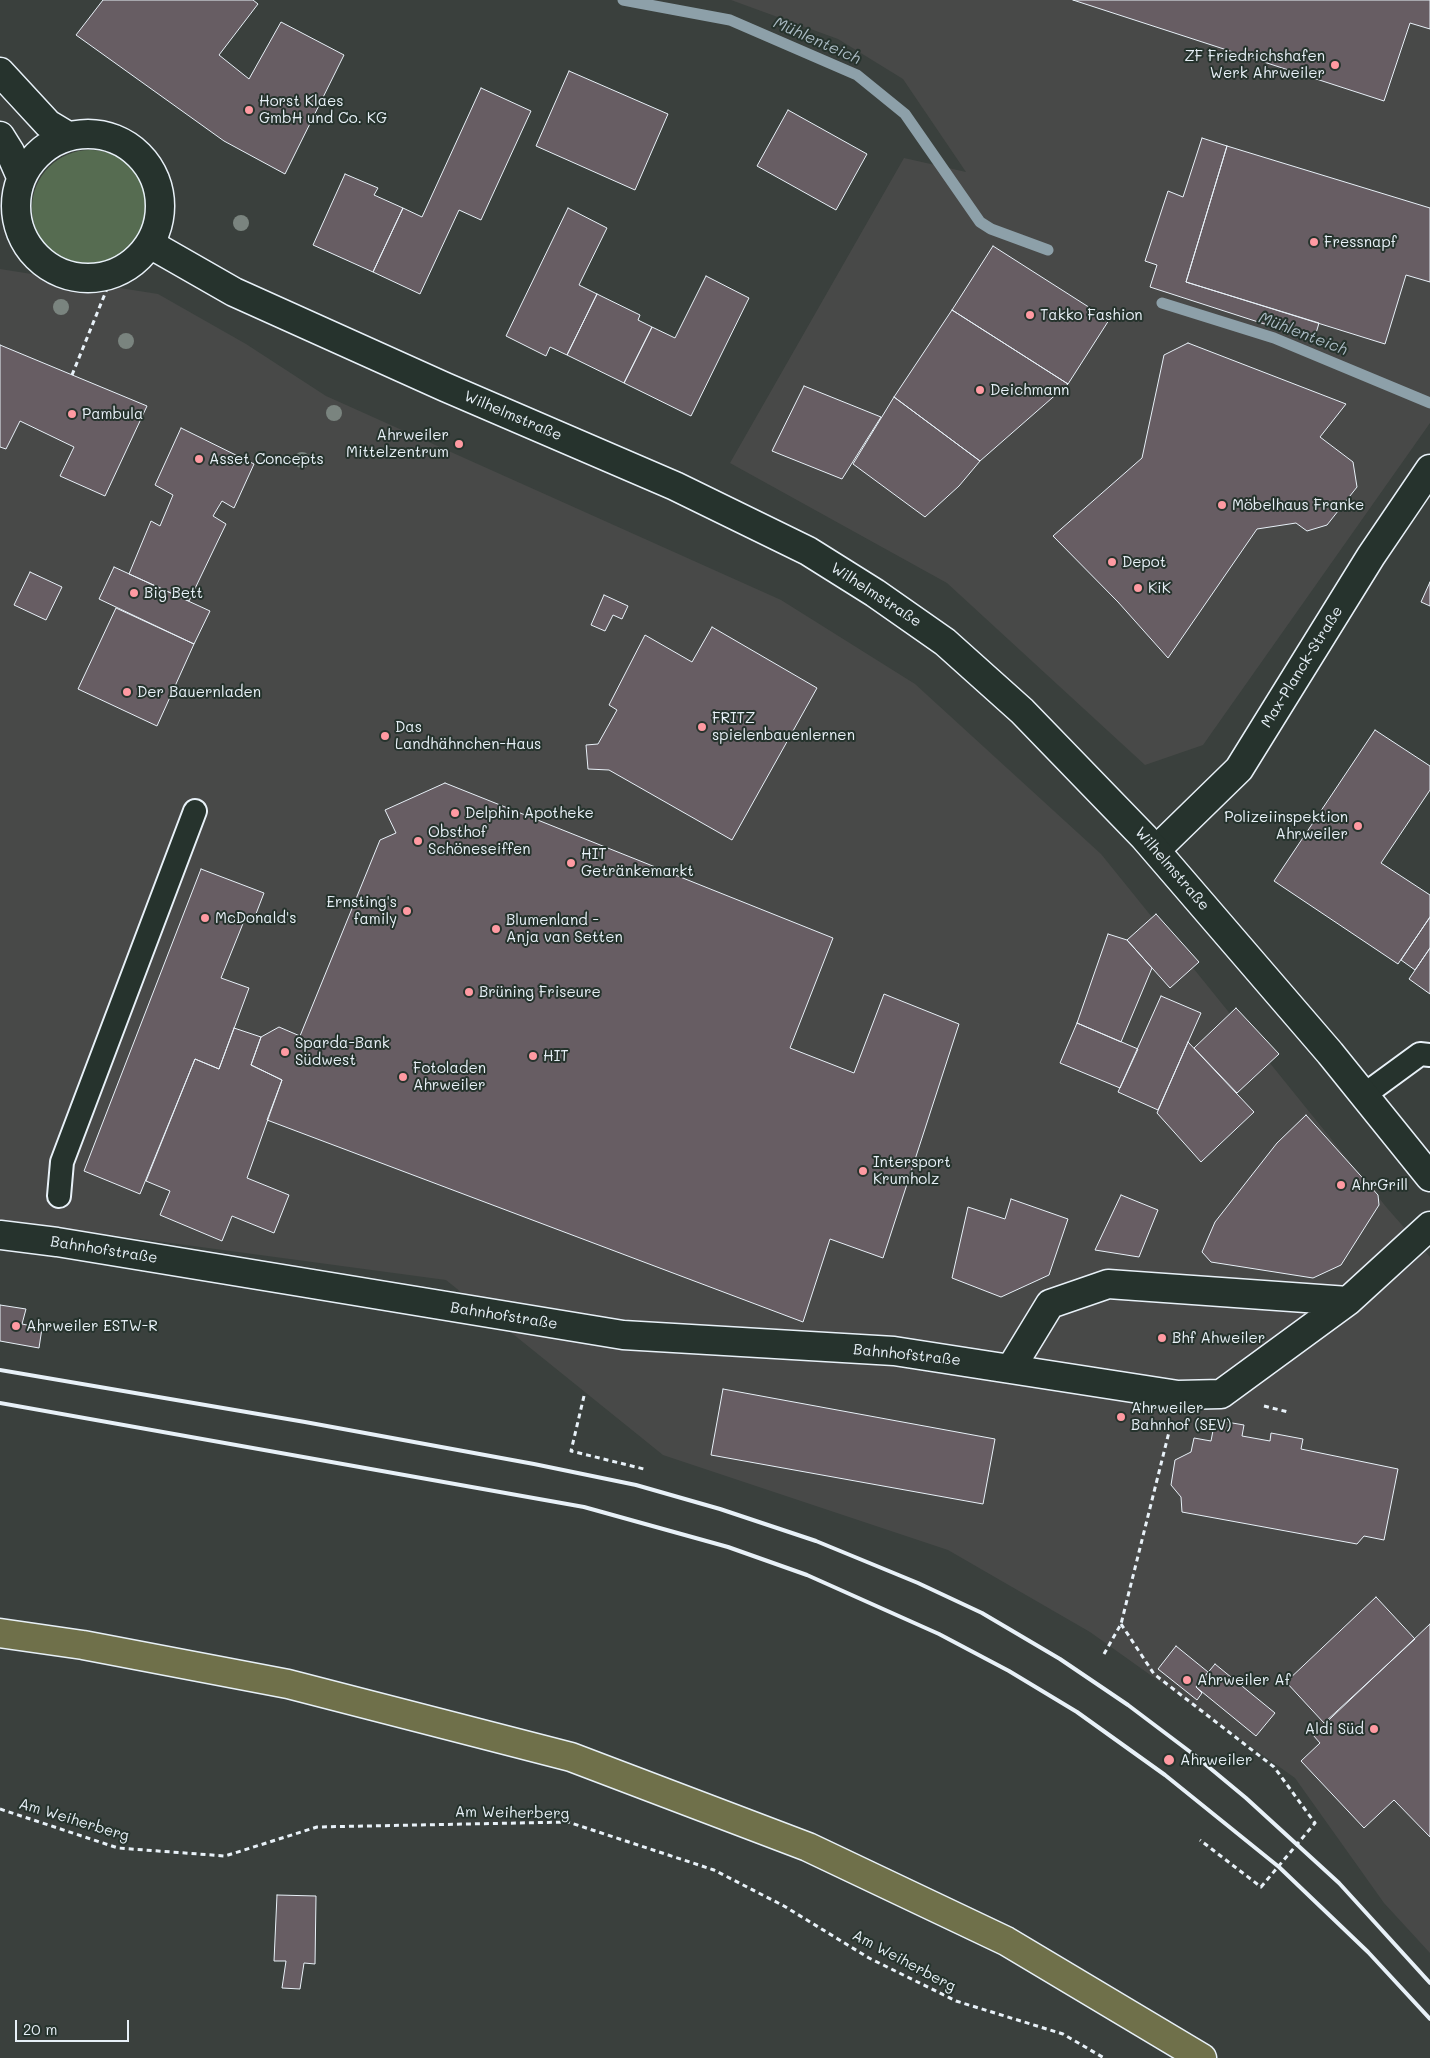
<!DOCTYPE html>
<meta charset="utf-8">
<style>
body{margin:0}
#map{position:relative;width:1430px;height:2058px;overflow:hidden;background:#3a403d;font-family:Mali,sans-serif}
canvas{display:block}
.scale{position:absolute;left:15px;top:2020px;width:114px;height:22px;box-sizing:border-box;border:2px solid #e8f1f8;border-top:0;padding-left:6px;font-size:15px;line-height:18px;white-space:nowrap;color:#e8f1f8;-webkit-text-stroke:4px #26332d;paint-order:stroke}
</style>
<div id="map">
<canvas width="1430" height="2058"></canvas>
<div class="scale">20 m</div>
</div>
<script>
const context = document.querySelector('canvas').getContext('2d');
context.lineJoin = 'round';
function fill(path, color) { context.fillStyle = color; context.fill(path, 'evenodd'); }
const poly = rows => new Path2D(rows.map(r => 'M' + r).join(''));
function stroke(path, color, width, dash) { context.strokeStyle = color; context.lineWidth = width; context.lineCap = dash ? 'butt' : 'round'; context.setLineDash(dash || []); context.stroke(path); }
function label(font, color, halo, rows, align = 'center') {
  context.font = font + ' Mali,sans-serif'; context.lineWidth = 4; context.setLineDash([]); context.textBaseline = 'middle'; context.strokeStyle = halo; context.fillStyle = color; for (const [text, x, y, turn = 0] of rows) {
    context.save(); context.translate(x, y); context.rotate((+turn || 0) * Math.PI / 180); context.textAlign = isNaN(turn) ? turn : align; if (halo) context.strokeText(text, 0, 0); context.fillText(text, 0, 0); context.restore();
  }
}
fill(poly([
 [731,0,1430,0,1430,423,1203,745,1145,765,947,583,730,463,904,158,966,172,903,79,838,39],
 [0,269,158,294,246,344,326,396,781,600,915,684,1101,854,1387,1208,1430,1257,1430,1953,1384,1903,1295,1778,1090,1632,948,1550,663,1455,446,1280,0,1220]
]), '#484948');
fill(poly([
 '32 208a58 58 0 1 1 116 0a58 58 0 1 1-116 0Z'
]), '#566c51');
stroke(poly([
 [623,0,730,20,857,75,905,114,980,222,991,229,1048,250],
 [1162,303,1274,338,1430,403]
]), '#8da0a9', 11);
const building = poly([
 [103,0,253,0,258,4,219,55,249,79,281,22,344,55,285,174,224,141,76,35,103,0],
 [1073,0,1430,0,1430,29,1410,23,1384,101,1073,0],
 [569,71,668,114,635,190,536,146,569,71],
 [481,88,531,111,481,220,459,210,420,294,373,272,403,208,422,217,481,88],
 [788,110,867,154,836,210,757,166,788,110],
 [1202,138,1227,146,1186,282,1319,323,1314,340,1150,287,1157,265,1145,261,1168,191,1183,197,1202,138],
 [1227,146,1430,208,1430,282,1406,275,1385,344,1186,282,1227,146],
 [345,174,378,188,374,195,403,208,373,272,313,245,345,174],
 [568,208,607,228,579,285,597,294,567,355,550,347,546,356,506,336,568,208],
 [993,246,1109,320,1068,384,952,310,993,246],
 [706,276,749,298,691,416,624,383,652,327,675,338,706,276],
 [597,294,640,315,638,320,652,327,624,383,567,355,597,294],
 [952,310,1068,384,980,461,894,397,952,310],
 [1188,343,1346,404,1320,437,1353,462,1357,487,1327,525,1307,531,1296,523,1257,529,1168,658,1118,602,1053,536,1142,458,1164,355,1188,343],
 [0,345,147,406,105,496,60,476,74,447,20,421,6,449,0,447,0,345],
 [804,386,881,417,842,479,772,451,804,386],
 [894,397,980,461,959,486,925,517,853,464,894,397],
 [181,428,254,464,234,508,222,501,213,516,226,524,189,601,129,574,151,521,160,526,173,495,155,485,181,428],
 [114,567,210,611,194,644,99,599,114,567],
 [30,572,62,587,46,620,14,605,30,572],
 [1430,582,1430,606,1421,602,1430,582],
 [604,595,628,606,622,619,613,615,605,631,591,625,604,595],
 [116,608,194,644,157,726,78,689,116,608],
 [712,627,817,688,732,840,609,770,588,769,586,745,598,744,617,710,609,705,645,635,692,662,712,627],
 [1375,730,1430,766,1430,790,1381,863,1430,895,1430,917,1398,964,1274,881,1375,730],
 [445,783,833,938,790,1048,854,1073,884,994,959,1024,883,1258,830,1239,803,1322,267,1120,282,1080,251,1065,261,1037,279,1027,300,1036,380,840,396,833,385,810,445,783],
 [201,869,264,893,254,919,246,916,221,978,249,988,219,1069,195,1059,140,1194,84,1171,201,869],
 [1156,914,1199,962,1170,988,1127,940,1156,914],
 [1430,917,1430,948,1415,970,1401,960,1430,917],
 [1108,934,1127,940,1152,968,1121,1042,1077,1023,1108,934],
 [1430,948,1430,994,1409,979,1430,948],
 [1161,996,1201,1013,1158,1110,1118,1092,1161,996],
 [1236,1008,1279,1054,1237,1093,1194,1048,1236,1008],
 [1077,1023,1138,1049,1120,1088,1060,1063,1077,1023],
 [234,1028,261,1037,251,1065,282,1080,247,1178,289,1195,274,1233,232,1216,222,1241,160,1215,170,1191,146,1181,195,1059,219,1069,234,1028],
 [1188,1042,1254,1112,1201,1162,1157,1113,1188,1042],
 [1306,1115,1378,1195,1379,1205,1341,1265,1313,1278,1211,1262,1202,1252,1215,1222,1277,1143,1306,1115],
 [1121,1195,1158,1210,1139,1257,1095,1250,1121,1195],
 [1011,1199,1068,1219,1049,1275,1001,1297,952,1278,968,1207,1005,1219,1011,1199],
 [0,1305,26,1309,22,1324,42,1328,39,1348,0,1341,0,1305],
 [723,1389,995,1439,983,1504,711,1455,723,1389],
 [1215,1420,1244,1425,1242,1436,1270,1441,1271,1433,1303,1439,1301,1449,1398,1469,1384,1540,1364,1536,1357,1544,1182,1512,1181,1497,1171,1485,1175,1460,1191,1452,1194,1438,1211,1441,1215,1420],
 [1376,1597,1415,1639,1324,1723,1286,1682,1376,1597],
 [1430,1624,1430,1837,1394,1800,1364,1828,1301,1761,1320,1743,1313,1735,1430,1624],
 [1176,1646,1208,1672,1196,1687,1202,1693,1197,1700,1158,1669,1176,1646],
 [1215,1664,1275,1713,1256,1736,1196,1687,1215,1664],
 [277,1895,316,1896,315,1964,304,1963,300,1989,282,1988,286,1961,274,1961,277,1895]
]);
fill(building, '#675d63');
stroke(building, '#e8f1f8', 1);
const lane = poly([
 [1364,1095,1420,1054,1430,1055],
 [59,1196,62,1162,195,811]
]);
const street = poly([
 [1156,850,1239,769,1371,556,1430,469],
 [0,1235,57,1242,623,1335,894,1351,1178,1395,1221,1394,1348,1301,1430,1226],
 [1011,1368,1050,1304,1108,1284,1348,1301]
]);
const secondary = poly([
 [0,72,48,124,68,136],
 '16 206a72 72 0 1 1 144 0a72 72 0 1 1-144 0Z',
 [0,136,10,152,21,177],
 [150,244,234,292,445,387,675,486,808,551,875,593,945,642,1022,711,1144,837,1330,1053,1430,1177]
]);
const primary = poly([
 [0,1633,83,1645,288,1684,571,1757,808,1847,1006,1941,1202,2058]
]);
stroke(lane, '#e8f1f8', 26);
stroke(street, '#e8f1f8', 31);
stroke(secondary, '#e8f1f8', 31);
stroke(primary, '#e8f1f8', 31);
stroke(poly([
 [72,375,113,274],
 [584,1396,571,1451,644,1469],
 [1264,1406,1288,1412],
 [1121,1624,1154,1674,1274,1767,1315,1823,1261,1887,1200,1840],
 [1104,1654,1121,1624,1170,1428],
 [0,1809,118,1848,225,1856,317,1827,568,1822,714,1870,784,1906,869,1958,956,2001,1063,2034,1104,2058]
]), '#e8f1f8', 3, [5, 4]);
stroke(lane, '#26332d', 22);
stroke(street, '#26332d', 28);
stroke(secondary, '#26332d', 28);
stroke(primary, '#6f704a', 28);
stroke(poly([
 [0,1370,305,1422,534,1464,636,1485,720,1509,816,1541,918,1583,982,1613,1060,1659,1128,1705,1193,1754,1246,1798,1339,1883,1430,1983],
 [0,1403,584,1507,728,1547,807,1575,939,1634,1009,1671,1077,1712,1165,1775,1279,1867,1368,1952,1430,2019]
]), '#e8f1f8', 4);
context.fillStyle = '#7a847f';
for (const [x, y] of [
 [241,223],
 [61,307],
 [126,341],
 [334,413],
 [302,460]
]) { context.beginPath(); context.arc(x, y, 8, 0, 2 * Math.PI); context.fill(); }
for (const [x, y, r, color] of [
 [1335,65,5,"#ff9aa2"],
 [249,110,5,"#ff9aa2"],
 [1314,242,5,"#ff9aa2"],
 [1030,315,5,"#ff9aa2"],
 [980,390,5,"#ff9aa2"],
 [72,414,5,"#ff9aa2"],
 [459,444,5,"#ff9aa2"],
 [199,459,5,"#ff9aa2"],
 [1222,505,5,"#ff9aa2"],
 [1112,562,5,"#ff9aa2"],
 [1138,588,5,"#ff9aa2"],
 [134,593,5,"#ff9aa2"],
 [127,692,5,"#ff9aa2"],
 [702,727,5,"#ff9aa2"],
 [385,736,5,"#ff9aa2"],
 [455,813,5,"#ff9aa2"],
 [1358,826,5,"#ff9aa2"],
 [418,841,5,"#ff9aa2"],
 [571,863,5,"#ff9aa2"],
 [407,911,5,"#ff9aa2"],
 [205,918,5,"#ff9aa2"],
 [496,929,5,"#ff9aa2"],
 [469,992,5,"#ff9aa2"],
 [285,1052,5,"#ff9aa2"],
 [533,1056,5,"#ff9aa2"],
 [403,1077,5,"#ff9aa2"],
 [863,1171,5,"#ff9aa2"],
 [1341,1185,5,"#ff9aa2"],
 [16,1326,5,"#ff9aa2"],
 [1162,1338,5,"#ff9aa2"],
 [1121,1417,5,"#ff9aa2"],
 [1187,1680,5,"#ff9aa2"],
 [1374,1729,5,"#ff9aa2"],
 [1169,1760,6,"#ff9aa2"]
]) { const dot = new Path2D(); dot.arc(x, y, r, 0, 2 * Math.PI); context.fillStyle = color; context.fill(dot); stroke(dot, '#26332d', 2); }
label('15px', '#e8f1f8', '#26332d', [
 ["ZF Friedrichshafen",1325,56,"right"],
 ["Werk Ahrweiler",1325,73,"right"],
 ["Horst Klaes",259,101],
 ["GmbH und Co. KG",259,118],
 ["Fressnapf",1324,242],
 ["Takko Fashion",1040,315],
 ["Deichmann",990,390],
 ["Pambula",82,414],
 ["Ahrweiler",449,435,"right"],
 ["Mittelzentrum",449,452,"right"],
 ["Asset Concepts",209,459],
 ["Möbelhaus Franke",1232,505],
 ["Depot",1122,562],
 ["KiK",1148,588],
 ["Big Bett",144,593],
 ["Der Bauernladen",137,692],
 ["FRITZ",712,718],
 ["spielenbauenlernen",712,735],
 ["Das",395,727],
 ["Landhähnchen-Haus",395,744],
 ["Delphin Apotheke",465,813],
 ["Polizeiinspektion",1348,817,"right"],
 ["Ahrweiler",1348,834,"right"],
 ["Obsthof",428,832],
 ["Schöneseiffen",428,849],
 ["HIT",581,854],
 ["Getränkemarkt",581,871],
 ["Ernsting's",397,902,"right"],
 ["family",397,919,"right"],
 ["McDonald's",215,918],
 ["Blumenland -",506,920],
 ["Anja van Setten",506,937],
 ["Brüning Friseure",479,992],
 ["Sparda-Bank",295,1043],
 ["Südwest",295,1060],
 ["HIT",543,1056],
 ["Fotoladen",413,1068],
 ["Ahrweiler",413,1085],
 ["Intersport",873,1162],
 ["Krumholz",873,1179],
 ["AhrGrill",1351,1185],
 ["Ahrweiler ESTW-R",26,1326],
 ["Bhf Ahweiler",1172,1338],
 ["Ahrweiler",1131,1408],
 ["Bahnhof (SEV)",1131,1425],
 ["Ahrweiler Af",1197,1680],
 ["Aldi Süd",1364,1729,"right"],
 ["Ahrweiler",1180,1760]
], 'left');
label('15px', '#e8f1f8', '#26332d', [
 ["Wilhelmstraße",513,416,23],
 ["Wilhelmstraße",876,595,33],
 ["Max-Planck-Straße",1302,667,-58],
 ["Wilhelmstraße",1172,869,49],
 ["Bahnhofstraße",104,1250,9],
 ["Bahnhofstraße",504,1316,9],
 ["Bahnhofstraße",907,1355,6],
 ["Am Weiherberg",512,1813,1],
 ["Am Weiherberg",74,1820,17],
 ["Am Weiherberg",904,1961,28]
]);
label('italic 16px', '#abbbc4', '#26332d', [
 ["Mühlenteich",817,41,24],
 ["Mühlenteich",1303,334,21]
]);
</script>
